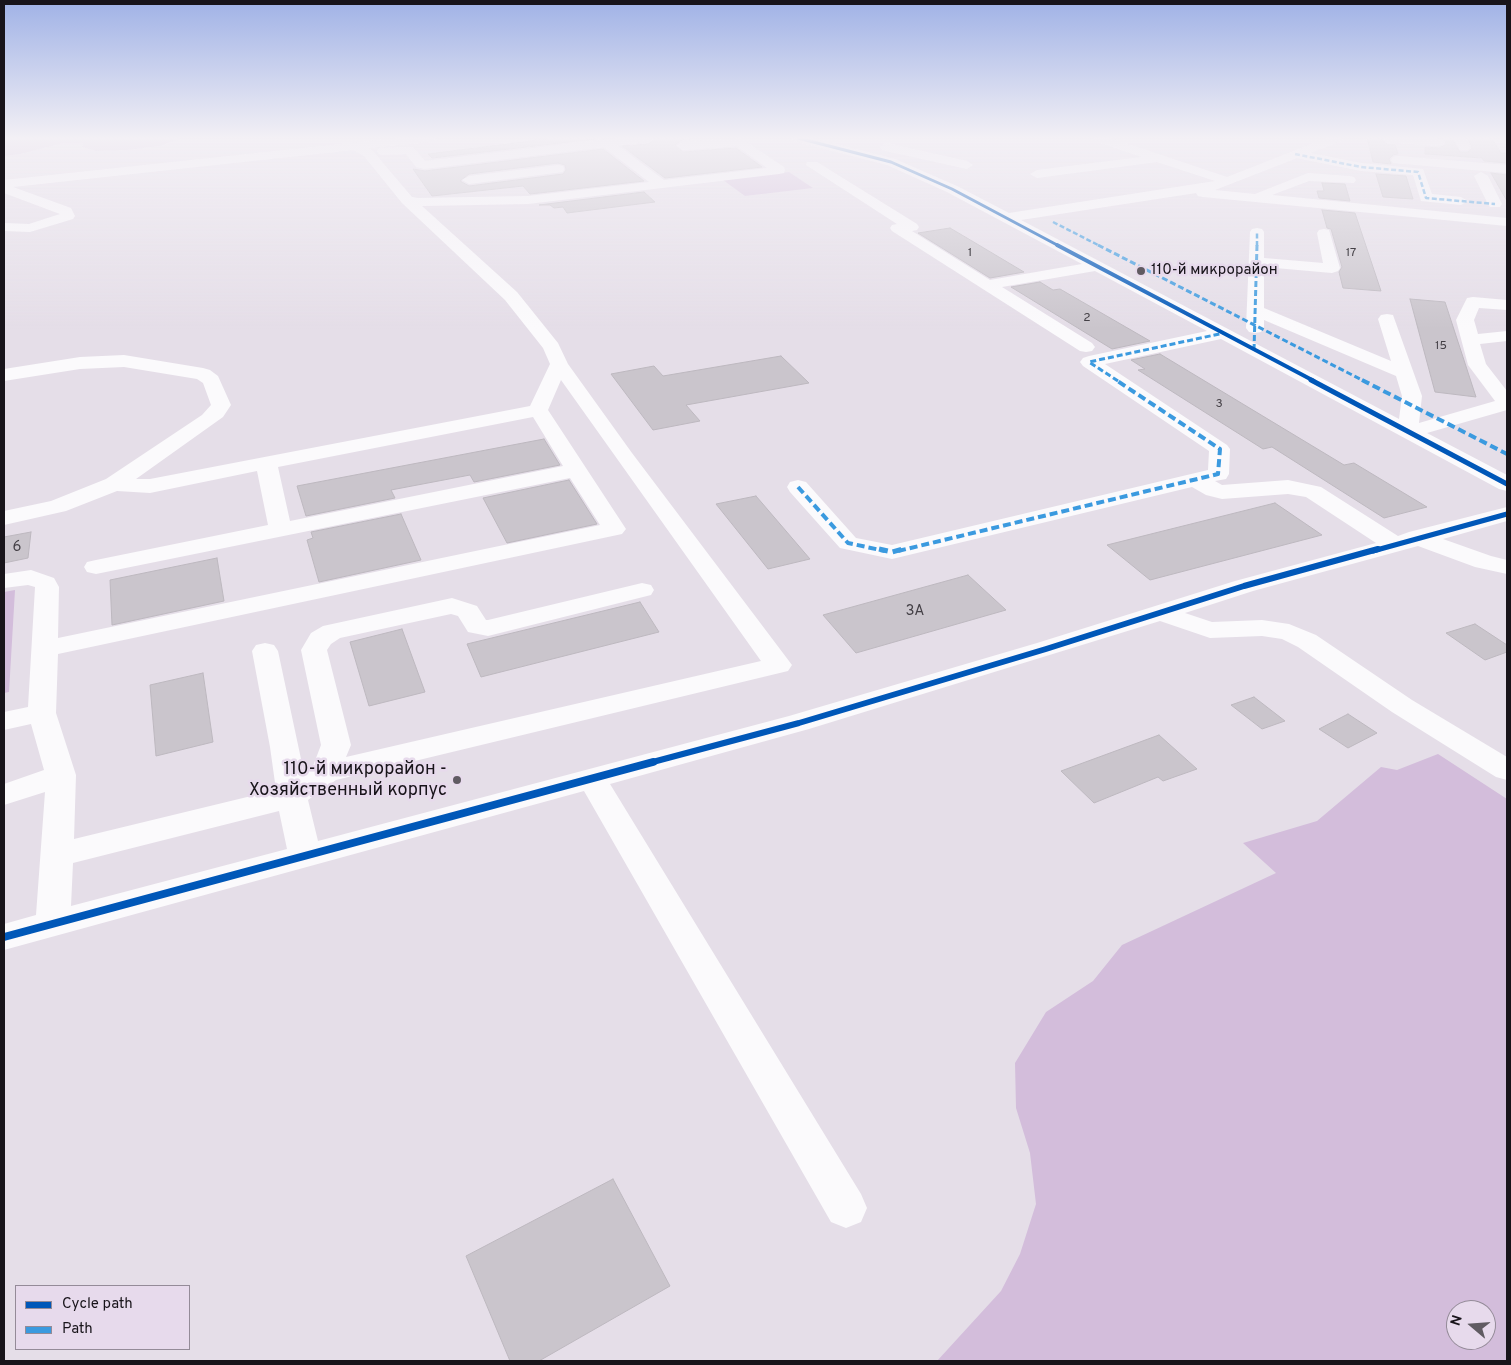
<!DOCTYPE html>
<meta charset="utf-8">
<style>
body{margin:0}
#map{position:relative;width:1511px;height:1365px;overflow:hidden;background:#e5dee8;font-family:Overpass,sans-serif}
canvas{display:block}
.frame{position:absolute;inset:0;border:5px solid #18141a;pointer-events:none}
.legend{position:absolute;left:15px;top:1285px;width:175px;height:65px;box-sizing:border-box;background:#e7daec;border:1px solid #948b98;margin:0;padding:6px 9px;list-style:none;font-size:15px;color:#18141a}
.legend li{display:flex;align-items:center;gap:10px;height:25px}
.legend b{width:25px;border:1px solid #948b98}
.north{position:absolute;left:1446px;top:1300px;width:50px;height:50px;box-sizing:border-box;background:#e7daec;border:1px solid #948b98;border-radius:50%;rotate:288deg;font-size:14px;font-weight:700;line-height:20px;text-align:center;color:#18141a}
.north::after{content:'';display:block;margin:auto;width:18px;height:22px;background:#605b62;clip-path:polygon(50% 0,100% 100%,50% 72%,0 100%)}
</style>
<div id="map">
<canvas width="1511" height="1365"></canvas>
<div class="frame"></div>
<ul class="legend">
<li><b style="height:6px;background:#0057b8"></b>Cycle path</li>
<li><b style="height:6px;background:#3b9adf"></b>Path</li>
</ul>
<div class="north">N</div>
</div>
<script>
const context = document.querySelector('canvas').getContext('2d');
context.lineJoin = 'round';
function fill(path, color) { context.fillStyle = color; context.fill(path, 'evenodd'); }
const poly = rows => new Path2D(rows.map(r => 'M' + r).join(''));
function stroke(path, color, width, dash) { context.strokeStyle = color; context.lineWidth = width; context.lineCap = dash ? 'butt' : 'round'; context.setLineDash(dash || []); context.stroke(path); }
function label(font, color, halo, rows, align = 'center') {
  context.font = font + ' Overpass,sans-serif'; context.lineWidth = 5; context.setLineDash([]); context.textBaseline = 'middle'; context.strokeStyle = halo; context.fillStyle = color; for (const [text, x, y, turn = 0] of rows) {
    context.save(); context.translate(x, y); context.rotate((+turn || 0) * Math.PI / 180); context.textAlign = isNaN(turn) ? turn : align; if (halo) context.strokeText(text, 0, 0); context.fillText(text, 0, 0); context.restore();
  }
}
fill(poly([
 [4,138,182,138,160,146,127,150,96,151,82,147,83,143,64,143,20,154,4,156],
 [789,172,813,188,745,196,723,180],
 [15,590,9,692,4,693,4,592],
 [1438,754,1507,799,1507,1361,937,1361,1001,1291,1020,1254,1036,1204,1030,1153,1016,1108,1015,1063,1046,1012,1093,981,1122,945,1276,873,1243,843,1317,821,1381,767,1397,770],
 [1456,1310,1486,1310,1486,1340,1456,1340]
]), '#d3bddb');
const building = poly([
 [554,138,604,138,432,158,428,154,554,138],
 [656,138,689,138,690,140,682,140,675,145,683,152,736,148,762,167,665,178,622,146,648,144,656,138],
 [1367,138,1380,138,1387,144,1395,144,1398,154,1393,155,1389,159,1391,164,1373,162,1367,138],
 [1444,138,1452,138,1460,152,1468,152,1472,148,1468,138,1492,138,1501,153,1507,153,1507,163,1484,161,1482,158,1425,154,1425,147,1439,148,1446,144,1444,138],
 [603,149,644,181,530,194,523,186,432,196,413,169,425,171,603,149],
 [558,163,565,165,566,170,563,174,469,186,460,181,469,174,558,163],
 [1491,173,1507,175,1507,201,1491,173],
 [1376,174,1406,176,1413,199,1383,197,1376,174],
 [1322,183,1345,184,1350,201,1319,198,1317,191,1324,191,1322,183],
 [644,192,655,202,567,213,563,207,554,208,550,205,539,205,644,192],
 [1322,210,1355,213,1381,291,1343,288,1339,272,1342,267,1331,229,1327,228,1322,210],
 [950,228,967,238,1024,272,990,278,918,233,950,228],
 [1040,282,1053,290,1060,289,1150,341,1112,349,1011,287,1040,282],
 [1410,299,1445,302,1476,397,1435,392,1410,299],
 [1160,354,1344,465,1354,463,1427,507,1384,518,1272,447,1263,449,1138,370,1145,369,1131,360,1160,354],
 [781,356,809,383,686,405,700,421,653,430,611,374,654,366,663,376,781,356],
 [544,439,560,465,474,482,470,475,391,490,395,498,306,516,297,486,544,439],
 [569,480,597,524,507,543,483,498,569,480],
 [756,496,810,559,768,569,716,504,756,496],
 [1275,503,1322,535,1150,580,1107,545,1275,503],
 [401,514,421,560,319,582,307,540,313,538,311,532,401,514],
 [31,532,28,558,4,563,4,537,31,532],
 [217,558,224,601,112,625,110,580,217,558],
 [968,575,1006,610,856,653,823,615,968,575],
 [640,602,659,632,481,677,467,644,640,602],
 [1475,624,1507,645,1507,652,1485,660,1446,633,1475,624],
 [402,629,425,692,369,706,350,642,402,629],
 [203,673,213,742,156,756,150,685,203,673],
 [1254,697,1285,721,1262,729,1231,705,1254,697],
 [1348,714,1377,733,1348,748,1319,729,1348,714],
 [1159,735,1197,769,1163,781,1158,777,1094,803,1061,771,1159,735],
 [613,1179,670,1286,539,1361,510,1361,466,1256,613,1179]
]);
fill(building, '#cac5cc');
stroke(building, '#bdb8bf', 1);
fill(poly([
 [398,138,436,138,430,142,368,148,372,150,412,197,418,198,528,196,649,182,604,147,425,169,416,167,406,154,383,155,379,154,377,151,379,148,413,147,425,161,619,138,654,138,648,142,617,145,664,180,767,168,737,146,683,150,677,146,683,142,740,138,784,167,785,170,784,173,779,174,528,204,422,206,517,292,558,343,568,364,632,453,792,665,788,671,336,780,308,800,318,841,789,716,1037,643,1235,581,1376,543,1306,497,1288,494,1222,499,1206,495,1192,487,892,559,840,548,790,492,787,487,790,482,798,480,806,482,856,538,892,545,1208,470,1209,451,1083,366,1080,362,1083,358,1089,356,1207,331,1095,271,1002,287,1092,343,1095,347,1092,351,1086,352,1080,351,892,231,890,228,892,225,897,224,806,165,807,162,817,162,917,224,919,227,917,230,912,231,990,280,1082,264,947,192,887,165,794,141,792,138,812,138,895,159,957,186,1009,213,1215,181,1157,162,1037,178,1030,174,1037,170,1142,157,1095,141,1093,138,1110,138,1227,177,1327,138,1343,138,1341,141,1310,153,1361,163,1423,169,1432,194,1461,197,1468,201,1461,205,1421,201,1413,175,1361,171,1297,158,1215,190,1255,194,1308,173,1349,176,1354,177,1356,180,1354,183,1309,181,1272,195,1507,218,1507,226,1203,197,1198,196,1196,193,1021,220,1399,419,1402,396,1396,376,1264,320,1264,328,1261,332,1255,333,1249,332,1246,328,1250,232,1252,229,1257,228,1262,229,1264,232,1264,258,1323,263,1317,233,1319,230,1324,229,1329,230,1340,268,1338,271,1332,273,1264,267,1264,308,1391,361,1378,319,1381,315,1387,314,1393,315,1422,396,1419,423,1495,401,1468,365,1456,320,1467,298,1473,297,1507,300,1507,310,1479,308,1474,320,1478,334,1507,331,1507,341,1480,344,1486,364,1507,391,1507,410,1427,433,1507,475,1507,491,1499,489,1221,339,1105,364,1227,445,1230,449,1229,474,1226,479,1215,481,1222,485,1288,480,1321,487,1398,536,1409,532,1507,507,1507,521,1443,539,1491,556,1507,560,1507,574,1475,567,1418,546,1253,591,1185,613,1212,622,1262,620,1289,624,1316,635,1412,700,1507,757,1507,780,1496,777,1392,712,1298,647,1282,639,1262,636,1210,638,1160,621,809,729,610,784,861,1194,867,1208,861,1222,846,1228,831,1222,584,791,4,950,4,924,36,915,45,792,4,805,4,784,44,770,31,724,4,730,4,712,28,707,35,587,28,585,4,588,4,574,31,570,54,578,59,587,58,638,600,525,570,478,96,574,87,572,84,567,87,562,96,560,268,525,257,471,150,493,117,491,66,511,4,525,4,511,51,501,106,479,202,415,211,405,203,383,197,379,124,367,80,369,4,381,4,369,80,357,124,355,203,368,210,370,218,376,231,405,223,417,136,479,150,479,530,406,550,364,543,348,505,300,402,203,364,156,353,150,13,187,71,208,75,216,73,219,30,232,4,231,4,223,29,224,60,214,4,193,4,180,398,138],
 [561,380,761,661,346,757,351,745,327,650,331,644,340,638,451,614,458,616,468,632,488,636,651,595,654,590,651,585,642,583,488,620,486,620,477,606,452,598,323,626,311,633,301,650,321,745,313,766,304,773,278,651,274,645,265,643,256,645,252,651,270,747,276,790,74,839,76,775,56,713,58,654,622,534,626,529,548,410,561,380],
 [533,417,563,466,290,521,278,467,533,417],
 [279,811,287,849,71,906,73,863,279,811],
 [1382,138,1433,138,1443,139,1445,142,1439,146,1388,142,1382,138],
 [1454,138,1466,138,1470,147,1468,150,1460,150,1454,138],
 [1500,138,1507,138,1507,144,1503,143,1500,138],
 [886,143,967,161,973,165,967,169,882,150,880,147,886,143],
 [1397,156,1507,165,1507,173,1393,163,1391,160,1393,157,1397,156],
 [558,165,563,166,564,169,563,172,469,184,462,180,469,176,558,165],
 [1481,172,1488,176,1502,204,1500,207,1490,207,1488,204,1474,176,1481,172]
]), '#fbfafc');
stroke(poly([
 [1506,138,1507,140],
 [1295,154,1361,167,1418,172,1426,198,1495,204],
 [1053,222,1100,246],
 [1257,246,1257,232]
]), '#3b9adf', 2.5, [5, 2.5]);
stroke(poly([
 [1098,245,1364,381],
 [1254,350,1257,245],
 [1118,381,1089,362,1224,333]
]), '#3b9adf', 3, [6, 3]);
stroke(poly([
 [1362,380,1507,454],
 [798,487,848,543,885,551],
 [898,551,1218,474,1220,449,1116,380]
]), '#3b9adf', 4, [8, 4]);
stroke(poly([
 [879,549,892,552,903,549]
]), '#3b9adf', 5, [9, 5]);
stroke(poly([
 [798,138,891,162,952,189,1059,246]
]), '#0057b8', 3);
stroke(poly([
 [1057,245,1314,381]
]), '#0057b8', 4);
stroke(poly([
 [1311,380,1507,484],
 [1373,551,1507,514]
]), '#0057b8', 5);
stroke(poly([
 [649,763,799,723,1046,649,1244,586,1378,549]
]), '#0057b8', 6);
stroke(poly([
 [4,937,653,762]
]), '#0057b8', 8);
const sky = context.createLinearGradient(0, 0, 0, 329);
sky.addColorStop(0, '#a0b2e6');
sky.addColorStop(0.42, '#f3f0f5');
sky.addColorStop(1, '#f3f0f500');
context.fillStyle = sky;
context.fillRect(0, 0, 1511, 329);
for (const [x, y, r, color] of [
 [1141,271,5,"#605b62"],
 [457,780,5,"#605b62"]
]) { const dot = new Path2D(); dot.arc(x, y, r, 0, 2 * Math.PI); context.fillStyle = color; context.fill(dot); stroke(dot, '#e7daec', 2); }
label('12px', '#444046', null, [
 ["1",970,254],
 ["17",1351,254],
 ["2",1087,319],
 ["15",1441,347],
 ["3",1219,405]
]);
label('15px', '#18141a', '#e7daec', [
 ["110-й микрорайон",1151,271]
], 'left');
label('15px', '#444046', null, [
 ["6",17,548],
 ["3А",915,612]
]);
label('18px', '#18141a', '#e7daec', [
 ["110-й микрорайон -",447,770],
 ["Хозяйственный корпус",447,791]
], 'right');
</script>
